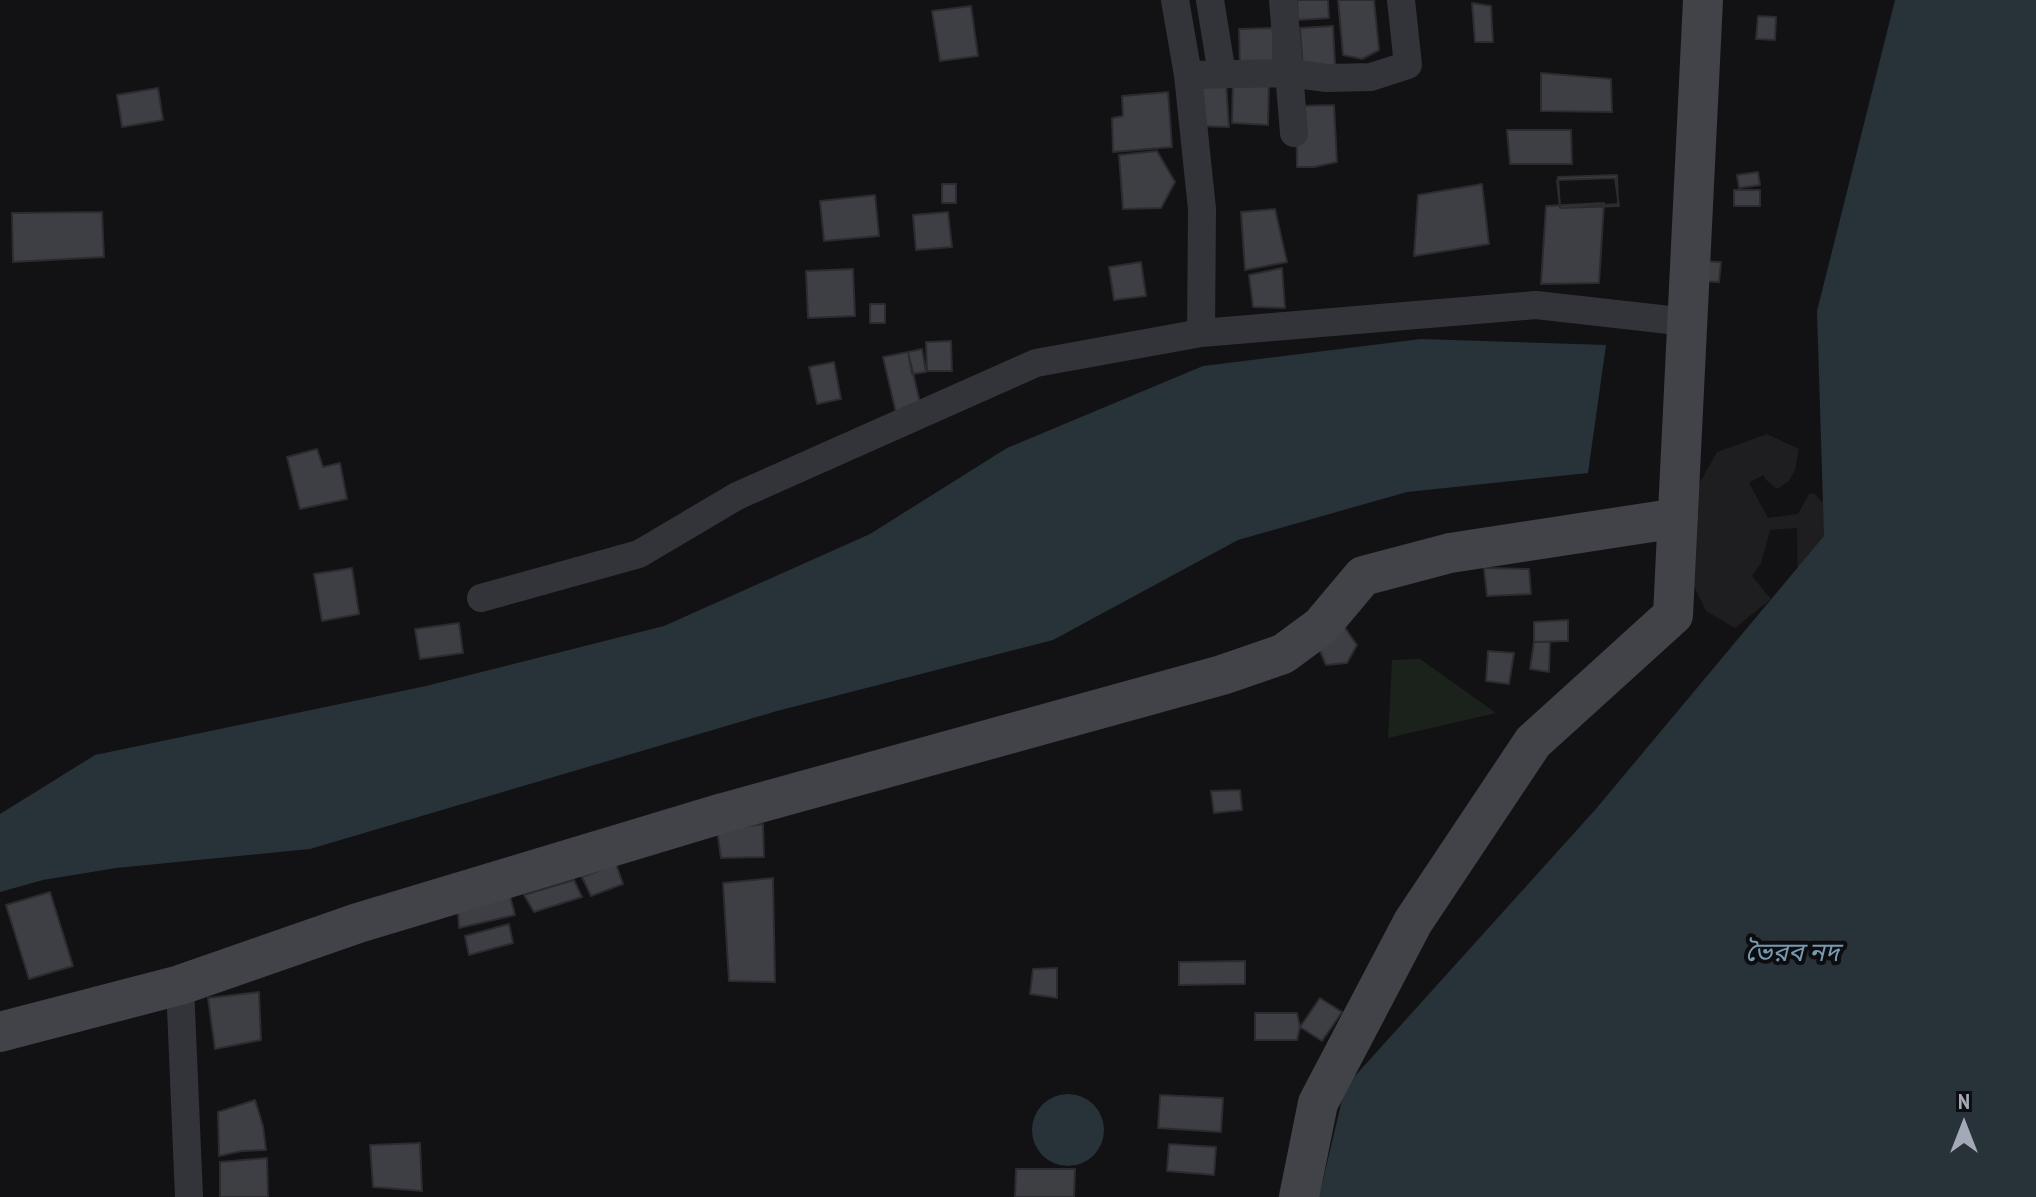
<!DOCTYPE html>
<meta charset="utf-8">
<style>
body{margin:0}
#map{position:relative;width:2036px;height:1197px;overflow:hidden;background:#121214;font-family:"PT Sans Narrow",sans-serif}
canvas{display:block}
.north{position:absolute;left:1924px;top:1085px;width:80px;height:80px;-webkit-text-stroke:6px #0d0d0f;paint-order:stroke;rotate:0deg;font-size:22px;font-weight:700;line-height:32px;text-align:center;color:#a3a9b6}
.north::after{content:'';display:block;margin:auto;width:28px;height:36px;background:#a3a9b6;clip-path:polygon(50% 0,100% 100%,50% 72%,0 100%)}
</style>
<div id="map">
<canvas width="2036" height="1197"></canvas>
<div class="north">N</div>
</div>
<script>
const context = document.querySelector('canvas').getContext('2d');
context.lineJoin = 'round';
function fill(path, color) { context.fillStyle = color; context.fill(path, 'evenodd'); }
const poly = rows => new Path2D(rows.map(r => 'M' + r).join(''));
function stroke(path, color, width, dash) { context.strokeStyle = color; context.lineWidth = width; context.lineCap = dash ? 'butt' : 'round'; context.setLineDash(dash || []); context.stroke(path); }
function label(font, color, halo, rows, align = 'center') {
  context.font = font + ' "PT Sans Narrow","Noto Sans Bengali",sans-serif'; context.lineWidth = 8; context.setLineDash([]); context.textBaseline = 'middle'; context.strokeStyle = halo; context.fillStyle = color; for (const [text, x, y, turn = 0] of rows) {
    context.save(); context.translate(x, y); context.rotate((+turn || 0) * Math.PI / 180); context.textAlign = isNaN(turn) ? turn : align; if (halo) context.strokeText(text, 0, 0); context.fillText(text, 0, 0); context.restore();
  }
}
fill(poly([
 [1767,434,1799,449,1795,470,1789,481,1777,489,1766,480,1763,475,1749,483,1768,518,1798,514,1809,494,1814,493,1823,503,1829,575,1798,610,1797,528,1770,530,1761,563,1752,576,1771,599,1735,628,1706,611,1685,568,1693,495,1717,452]
]), '#1e1e21');
fill(poly([
 [1420,659,1496,713,1388,738,1392,660]
]), '#1a221b');
fill(poly([
 [1895,0,2036,0,2036,1197,1319,1197,1345,1087,1595,810,1824,536,1817,311],
 [1421,339,1606,345,1588,473,1407,492,1238,540,1053,640,777,711,310,849,116,868,43,880,0,892,0,814,95,755,426,686,664,626,870,534,1007,448,1203,366],
 '1032 1130a36 36 0 1 1 72 0a36 36 0 1 1-72 0Z'
]), '#283239');
const building = poly([
 [1297,0,1328,0,1329,18,1298,20,1297,0],
 [1338,0,1374,0,1379,50,1362,59,1343,55,1338,0],
 [1472,3,1491,6,1493,42,1475,42,1472,3],
 [971,6,978,56,940,61,932,11,971,6],
 [1758,16,1776,17,1775,40,1756,39,1758,16],
 [1333,26,1335,65,1303,68,1300,28,1333,26],
 [1273,28,1274,70,1240,71,1239,29,1273,28],
 [1541,73,1611,79,1612,112,1541,111,1541,73],
 [1233,79,1269,81,1268,125,1232,123,1233,79],
 [1193,82,1226,82,1229,127,1195,126,1193,82],
 [158,88,163,120,122,127,117,95,158,88],
 [1168,92,1172,147,1113,152,1112,118,1123,116,1122,96,1168,92],
 [1334,105,1337,162,1314,167,1297,167,1296,106,1334,105],
 [1507,130,1571,130,1572,164,1510,164,1507,130],
 [1157,151,1175,182,1161,208,1123,209,1119,155,1157,151],
 [1758,172,1760,185,1739,188,1737,175,1758,172],
 [1617,175,1618,204,1560,208,1558,177,1617,175],
 [1615,178,1619,206,1560,208,1557,180,1615,178],
 [942,184,956,184,956,203,942,203,942,184],
 [1482,184,1489,244,1414,256,1418,195,1482,184],
 [1734,190,1760,190,1760,206,1734,206,1734,190],
 [875,195,879,236,824,241,820,201,875,195],
 [1604,203,1599,283,1541,284,1546,206,1604,203],
 [1275,209,1287,262,1245,270,1241,212,1275,209],
 [102,212,104,257,13,262,12,213,102,212],
 [948,212,952,247,916,250,913,215,948,212],
 [1696,261,1721,262,1719,282,1695,281,1696,261],
 [1141,262,1146,296,1114,300,1109,267,1141,262],
 [1282,268,1285,308,1253,307,1249,275,1282,268],
 [853,269,855,316,808,318,806,271,853,269],
 [870,304,885,304,885,323,870,323,870,304],
 [951,341,952,371,927,371,926,342,951,341],
 [922,349,926,372,912,374,908,352,922,349],
 [908,352,922,411,897,417,883,357,908,352],
 [834,362,841,399,817,404,809,367,834,362],
 [317,449,323,467,340,463,347,499,300,509,287,457,317,449],
 [352,568,359,614,322,621,314,574,352,568],
 [1484,568,1529,569,1531,594,1487,596,1484,568],
 [1568,620,1568,641,1534,642,1534,622,1568,620],
 [459,623,463,653,420,659,415,629,459,623],
 [1343,625,1357,645,1347,663,1326,665,1318,646,1343,625],
 [1534,642,1550,642,1549,672,1530,669,1534,642],
 [1488,651,1514,653,1509,684,1486,681,1488,651],
 [1240,790,1242,810,1214,813,1211,791,1240,790],
 [763,824,764,857,721,858,717,830,763,824],
 [616,864,623,884,591,896,582,877,616,864],
 [773,878,775,982,729,981,723,883,773,878],
 [574,880,582,897,534,912,524,895,574,880],
 [50,892,73,966,29,979,6,905,50,892],
 [510,896,515,915,459,928,458,911,510,896],
 [509,924,513,943,469,955,465,936,509,924],
 [1245,961,1245,984,1179,985,1179,962,1245,961],
 [1057,968,1057,998,1030,994,1033,969,1057,968],
 [259,992,261,1040,215,1049,208,998,259,992],
 [1320,998,1342,1012,1322,1041,1300,1027,1320,998],
 [1255,1013,1297,1013,1300,1027,1297,1040,1255,1040,1255,1013],
 [1160,1095,1223,1098,1221,1132,1158,1128,1160,1095],
 [255,1100,263,1126,266,1150,242,1151,219,1156,218,1112,255,1100],
 [420,1143,422,1191,373,1187,370,1145,420,1143],
 [1169,1144,1216,1147,1214,1175,1167,1171,1169,1144],
 [267,1158,268,1197,220,1197,220,1162,267,1158],
 [1016,1169,1075,1169,1074,1197,1015,1197,1016,1169]
]);
fill(building, '#3e3f44');
stroke(building, '#2c2c30', 2);
stroke(poly([
 [1175,0,1188,75,1202,209,1201,333],
 [1210,0,1222,74],
 [1283,0,1294,133],
 [1188,75,1289,73,1327,78,1371,77,1408,65,1401,0],
 [481,598,639,554,737,496,1036,363,1201,333,1536,305,1687,322],
 [180,985,189,1197]
]), '#333439', 28);
stroke(poly([
 [0,1032,180,985,358,923,723,813,1222,675,1283,654,1321,626,1363,576,1450,553,1678,518],
 [1299,1197,1318,1103,1413,922,1533,742,1673,615,1703,0]
]), '#414349', 40);
label('italic 26px', '#779ab3', '#0d0d0f', [
 ["ভৈরব নদ",1792,954]
]);
</script>
